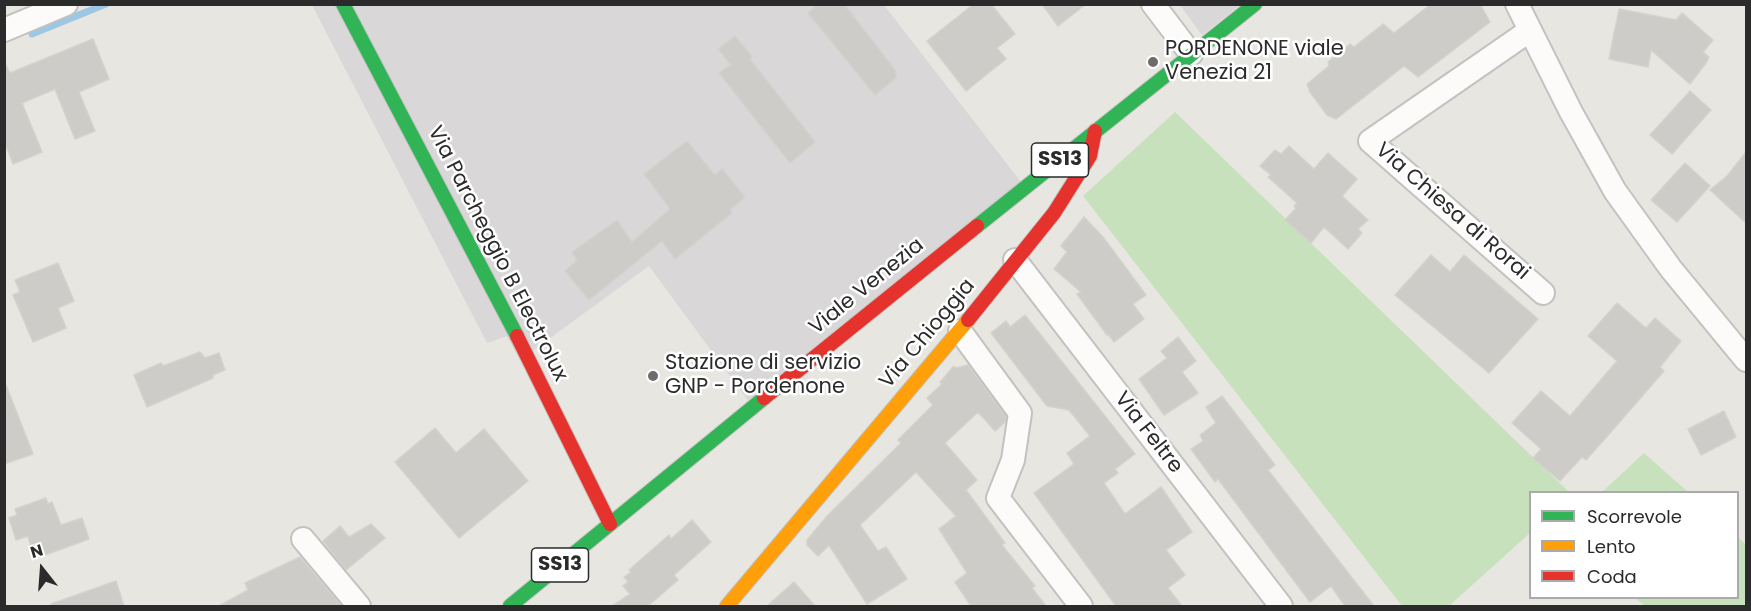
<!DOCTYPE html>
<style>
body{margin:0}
#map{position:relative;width:1751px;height:611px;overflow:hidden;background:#e8e6e1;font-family:Poppins,sans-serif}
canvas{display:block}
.frame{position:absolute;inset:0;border:6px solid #2b2b2b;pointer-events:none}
.legend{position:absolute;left:1529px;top:491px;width:210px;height:108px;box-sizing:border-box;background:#fff;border:2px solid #aaa;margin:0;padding:8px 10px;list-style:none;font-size:18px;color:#2b2b2b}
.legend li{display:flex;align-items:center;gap:12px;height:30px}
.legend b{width:30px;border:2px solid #aaa}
.north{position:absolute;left:12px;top:539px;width:60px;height:60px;-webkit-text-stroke:4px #fff;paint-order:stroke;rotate:343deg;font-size:16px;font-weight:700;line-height:24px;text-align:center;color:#2b2b2b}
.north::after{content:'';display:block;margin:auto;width:21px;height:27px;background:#2b2b2b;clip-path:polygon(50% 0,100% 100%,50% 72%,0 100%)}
</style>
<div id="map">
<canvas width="1751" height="611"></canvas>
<div class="frame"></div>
<ul class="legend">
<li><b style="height:8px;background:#30b455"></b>Scorrevole</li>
<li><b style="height:8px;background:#ff9f0a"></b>Lento</li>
<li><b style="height:8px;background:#e5322d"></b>Coda</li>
</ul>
<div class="north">N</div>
</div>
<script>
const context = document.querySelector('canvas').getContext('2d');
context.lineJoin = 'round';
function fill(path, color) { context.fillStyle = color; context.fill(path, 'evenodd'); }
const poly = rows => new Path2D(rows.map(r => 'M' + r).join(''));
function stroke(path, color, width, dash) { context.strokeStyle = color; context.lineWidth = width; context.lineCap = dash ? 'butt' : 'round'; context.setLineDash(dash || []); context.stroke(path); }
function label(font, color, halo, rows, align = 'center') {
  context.font = font + ' Poppins,sans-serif'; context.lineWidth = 5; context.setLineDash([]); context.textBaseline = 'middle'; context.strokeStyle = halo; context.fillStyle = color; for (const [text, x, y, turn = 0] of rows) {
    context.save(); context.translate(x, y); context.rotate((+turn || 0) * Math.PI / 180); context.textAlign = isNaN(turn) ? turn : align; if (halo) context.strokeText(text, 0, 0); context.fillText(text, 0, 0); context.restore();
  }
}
fill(poly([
 [312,5,884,5,1021,182,749,402,649,266,520,360,507,336,487,343],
 [1180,5,1240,5,1202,35]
]), '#d9d7d8');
fill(poly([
 [1175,112,1569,492,1530,492,1530,533,1449,606,1402,606,1083,196],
 [1644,453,1688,492,1602,492],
 [1738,537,1746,545,1746,606,1645,606,1635,598,1738,598]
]), '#c8e1bd');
stroke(poly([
 [32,34,106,4]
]), '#9cc8e3', 7);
const building = poly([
 [818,4,844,4,896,71,896,78,875,95,808,13,818,4],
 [974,4,991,4,1015,34,997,48,1006,59,966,91,927,41,974,4],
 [1042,4,1086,4,1058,26,1042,4],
 [1431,4,1480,4,1490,22,1418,77,1404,66,1336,119,1327,115,1310,92,1307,84,1329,66,1328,62,1350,44,1354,47,1383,24,1394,33,1431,4],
 [1619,9,1676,20,1682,13,1713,40,1703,52,1709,57,1706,63,1690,84,1651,50,1648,67,1609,59,1619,9],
 [735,36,752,56,750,59,815,142,790,163,719,73,731,65,718,49,735,36],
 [93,39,109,79,79,92,95,131,75,139,55,89,22,103,42,152,13,164,4,140,4,61,10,73,93,39],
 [1690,91,1711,110,1672,154,1650,135,1690,91],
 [687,141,715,175,722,169,745,197,730,210,732,213,675,259,662,241,589,300,565,271,577,260,572,252,617,220,632,242,670,209,644,174,687,141],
 [1289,146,1314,169,1328,153,1357,179,1342,196,1368,220,1358,229,1362,233,1348,249,1324,227,1311,243,1285,220,1296,208,1294,206,1297,203,1268,177,1271,175,1260,166,1275,150,1281,154,1289,146],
 [1746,152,1746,223,1710,190,1727,176,1746,152],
 [1685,163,1710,186,1677,222,1651,200,1685,163],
 [1084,217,1103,237,1146,295,1133,304,1144,319,1114,342,1108,334,1107,335,1077,294,1081,292,1054,269,1067,252,1061,246,1084,217],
 [1431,255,1450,272,1464,255,1538,319,1489,373,1395,295,1431,255],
 [58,263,74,301,58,308,66,328,33,342,13,295,20,292,15,280,58,263],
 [1617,303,1646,328,1655,318,1681,341,1660,367,1664,371,1610,433,1586,460,1582,457,1560,481,1533,458,1541,449,1512,423,1541,391,1570,416,1617,361,1588,336,1617,303],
 [1025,315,1135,454,1115,469,1118,473,1104,483,1125,514,1161,487,1192,532,1166,550,1185,575,1168,588,1182,606,1116,606,1034,493,1074,464,1067,453,1090,436,1069,410,1047,406,991,333,1006,321,1010,327,1025,315],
 [1178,337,1196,361,1182,372,1198,393,1164,415,1139,379,1167,358,1161,351,1178,337],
 [200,352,205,358,219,353,225,370,213,375,213,378,147,407,134,375,161,363,163,366,200,352],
 [968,365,1006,416,1005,422,995,431,978,412,945,443,977,480,966,490,1005,543,1002,545,1035,586,1032,588,1046,606,971,606,955,582,967,573,939,529,956,516,916,472,860,525,878,551,886,547,907,579,867,604,829,545,818,556,807,545,807,540,828,515,901,443,898,440,933,405,927,398,942,384,940,382,954,366,956,368,968,365],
 [6,385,33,454,4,464,4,386,6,385],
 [1222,396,1275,465,1268,470,1374,606,1345,606,1331,586,1310,602,1218,479,1215,482,1191,449,1203,441,1200,435,1216,423,1206,407,1222,396],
 [1724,411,1736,437,1701,455,1688,429,1724,411],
 [435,428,456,453,484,429,528,481,459,538,395,462,435,428],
 [46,498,48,504,52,502,61,525,82,518,89,539,34,559,28,536,16,540,9,518,17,515,15,509,46,498],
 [692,520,711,542,674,575,678,580,648,606,612,606,630,594,623,586,628,582,624,577,631,572,629,570,669,535,671,539,692,520],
 [371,524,385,538,346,570,323,541,340,526,349,537,371,524],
 [300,557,342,606,219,606,248,590,245,583,300,557],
 [116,581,124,606,51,606,51,604,116,581],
 [794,582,815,606,767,606,794,582]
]);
fill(building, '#cdccc8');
stroke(building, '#d3d2cd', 1.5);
const street = poly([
 [1153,4,1191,54],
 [1517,4,1571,112,1615,191,1671,269,1746,360],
 [4,30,66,4],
 [1529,31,1370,141,1543,293],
 [1015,260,1281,606],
 [960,331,1020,413,1013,460,998,498,1081,606],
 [303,539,359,606]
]);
const fast = poly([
 [343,4,517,336],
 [977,226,1255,4],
 [510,606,764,398]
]);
const slow = poly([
 [727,606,968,320]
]);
const jam = poly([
 [968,320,1054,213,1090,156,1095,131],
 [517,336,610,524],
 [764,398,977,226]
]);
stroke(street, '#c2c2c1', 26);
stroke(fast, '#c2c2c1', 16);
stroke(slow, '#c2c2c1', 16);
stroke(jam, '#c2c2c1', 16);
stroke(street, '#fcfbfa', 22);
stroke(fast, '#30b455', 14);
stroke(slow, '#ff9f0a', 14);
stroke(jam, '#e5322d', 14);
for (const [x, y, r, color] of [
 [1153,62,6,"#6d6c6b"],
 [653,376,6,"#6d6c6b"]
]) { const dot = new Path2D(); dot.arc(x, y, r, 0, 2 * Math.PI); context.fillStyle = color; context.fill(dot); stroke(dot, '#fff', 2); }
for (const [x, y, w] of [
 [1060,160,57],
 [560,565,57]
]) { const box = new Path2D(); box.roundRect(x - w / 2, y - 17, w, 34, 4.5); context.fillStyle = '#fff'; context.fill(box); stroke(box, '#2b2b2b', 1.5); }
label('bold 20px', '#2b2b2b', null, [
 ["SS13",1060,160],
 ["SS13",560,565]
]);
label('21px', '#2b2b2b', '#fff', [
 ["PORDENONE viale",1165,50],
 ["Venezia 21",1165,74],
 ["Stazione di servizio",665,364],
 ["GNP - Pordenone",665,388]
], 'left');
label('21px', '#2b2b2b', '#fff', [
 ["Via Chiesa di Rorai",1452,212,41],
 ["Via Parcheggio B Electrolux",497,254,63],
 ["Viale Venezia",867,287,-39],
 ["Via Chioggia",928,334,-50],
 ["Via Feltre",1148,433,52]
]);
</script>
